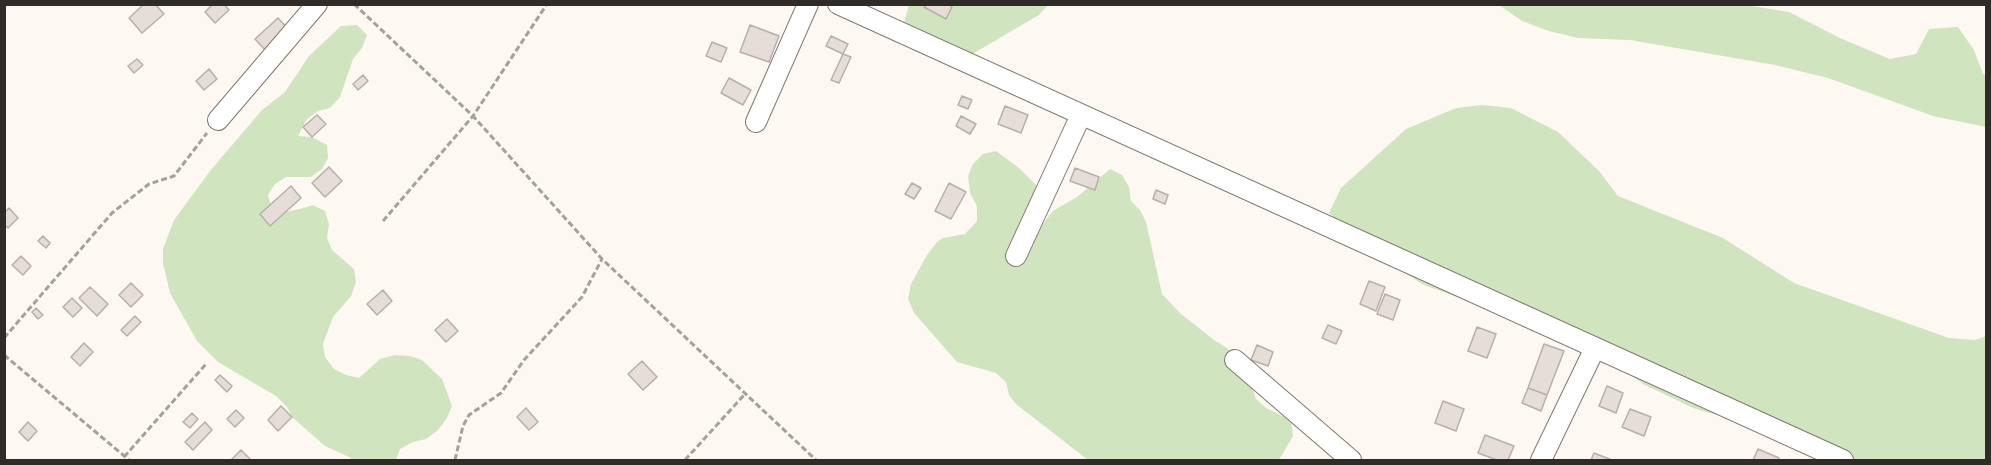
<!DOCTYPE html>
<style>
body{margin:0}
#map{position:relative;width:1991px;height:465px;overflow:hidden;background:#fef8f2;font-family:Karla,sans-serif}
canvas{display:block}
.frame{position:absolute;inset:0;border:6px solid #2e2b28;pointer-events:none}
</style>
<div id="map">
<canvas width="1991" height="465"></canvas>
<div class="frame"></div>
</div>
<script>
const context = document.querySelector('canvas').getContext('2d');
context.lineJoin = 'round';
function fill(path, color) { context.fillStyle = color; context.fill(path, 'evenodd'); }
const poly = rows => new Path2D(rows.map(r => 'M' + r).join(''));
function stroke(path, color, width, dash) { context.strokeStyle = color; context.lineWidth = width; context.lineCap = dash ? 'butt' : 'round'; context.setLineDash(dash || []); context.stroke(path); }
fill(poly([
 [909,5,1048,5,1039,15,969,56,903,27],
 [1499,5,1746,5,1789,12,1840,38,1890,59,1916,54,1929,29,1958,27,1974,50,1983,74,1986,76,1986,127,1933,116,1828,78,1775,65,1630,40,1578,38,1549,31,1522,21],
 [357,25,367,35,362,48,353,59,340,97,330,108,318,111,307,119,298,136,312,137,327,145,328,158,322,169,311,177,286,177,275,184,268,195,272,208,285,212,300,209,313,205,325,211,329,224,327,238,332,250,354,269,356,282,351,296,333,317,323,344,325,357,334,369,346,375,359,378,380,359,395,355,410,356,422,360,442,379,452,406,447,418,438,430,426,439,413,442,400,449,396,460,353,460,349,457,325,446,292,417,287,407,276,396,218,362,197,341,170,293,163,263,163,249,174,220,210,171,262,110,285,92,309,56,341,26],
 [1482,105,1511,108,1558,132,1599,171,1618,196,1723,238,1794,283,1949,338,1975,340,1986,336,1986,460,1836,460,1818,445,1693,408,1645,385,1576,340,1424,285,1374,254,1329,213,1341,188,1406,129,1456,108],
 [996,151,1019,168,1038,187,1031,213,1020,220,1036,233,1053,211,1077,197,1110,169,1122,175,1129,187,1131,201,1140,210,1146,222,1162,294,1180,313,1214,340,1227,348,1246,370,1256,399,1266,408,1291,420,1293,436,1279,460,1088,460,1016,404,1009,395,1006,382,996,373,957,362,914,313,908,299,911,284,927,255,937,242,943,238,965,234,977,221,977,206,970,193,968,176,973,164,983,154]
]), '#d0e5bf');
const building = poly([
 [144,4,155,4,164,14,142,33,129,18,144,4],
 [213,4,224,4,229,10,215,23,205,12,213,4],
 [926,4,948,4,952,7,946,19,924,7,926,4],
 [278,18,290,31,267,52,255,39,278,18],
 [750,25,779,36,769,62,740,52,750,25],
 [831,36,848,44,843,54,826,46,831,36],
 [712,42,727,48,721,62,706,56,712,42],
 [843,54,851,57,839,83,831,80,843,54],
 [137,59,143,65,134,73,128,66,137,59],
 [209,69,217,79,204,90,196,81,209,69],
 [363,75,368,81,358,90,353,84,363,75],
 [729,78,751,90,743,105,721,93,729,78],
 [962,96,972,100,968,109,958,105,962,96],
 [1005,106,1028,115,1021,133,998,124,1005,106],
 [317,115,326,124,312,137,303,127,317,115],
 [961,116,976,124,970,134,956,126,961,116],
 [329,167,342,181,325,197,312,183,329,167],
 [1075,168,1099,177,1095,190,1070,181,1075,168],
 [912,183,921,188,914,199,905,194,912,183],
 [949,183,966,192,951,219,935,211,949,183],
 [291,186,301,198,270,226,260,214,291,186],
 [1156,190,1168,195,1165,204,1153,199,1156,190],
 [9,208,18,218,8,228,4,224,4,213,9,208],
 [43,236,50,243,46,248,38,241,43,236],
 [21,256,31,266,23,275,12,265,21,256],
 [1369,281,1385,287,1376,311,1360,304,1369,281],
 [131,283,143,295,131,307,119,295,131,283],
 [90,287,108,304,97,316,79,298,90,287],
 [383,290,392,301,377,315,367,304,383,290],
 [1385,294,1400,300,1393,320,1377,314,1385,294],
 [72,298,82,308,73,317,63,307,72,298],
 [36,308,43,315,38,319,32,312,36,308],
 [135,316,141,322,127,336,121,330,135,316],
 [447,319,458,331,446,342,435,330,447,319],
 [1328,325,1342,331,1336,344,1322,338,1328,325],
 [1477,327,1496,334,1487,358,1468,351,1477,327],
 [84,343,93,352,80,366,71,357,84,343],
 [1544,344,1564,351,1547,395,1528,388,1544,344],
 [1257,345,1273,352,1268,366,1251,360,1257,345],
 [642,361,657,377,643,390,628,374,642,361],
 [220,375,232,386,227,392,215,380,220,375],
 [1607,386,1623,393,1616,413,1599,406,1607,386],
 [1528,388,1547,395,1541,411,1522,403,1528,388],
 [1443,401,1464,409,1456,431,1435,423,1443,401],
 [281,406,292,417,278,431,268,420,281,406],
 [526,408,538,422,529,430,517,417,526,408],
 [1630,409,1651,417,1644,436,1622,427,1630,409],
 [236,410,244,418,235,427,227,419,236,410],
 [192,413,198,419,190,428,183,422,192,413],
 [28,422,37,431,28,441,19,432,28,422],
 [205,422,212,430,193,450,185,442,205,422],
 [1485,435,1514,446,1508,460,1497,460,1478,453,1485,435],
 [1758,449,1779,458,1778,460,1753,460,1758,449],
 [241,450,251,460,234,460,232,459,241,450],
 [1594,453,1612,460,1591,460,1594,453]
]);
fill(building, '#e6ddd8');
stroke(building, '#b8afaa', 1.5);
const minor = poly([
 [838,4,1843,460],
 [218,120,317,4],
 [756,122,808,4],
 [1016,256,1081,115],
 [1235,360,1351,460],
 [1541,460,1595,348]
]);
stroke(minor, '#7f7872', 22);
stroke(poly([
 [354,4,473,116,602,259,816,460],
 [383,221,473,116,547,4],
 [4,338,112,213,149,184,174,176,207,133],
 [4,355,129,460],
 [124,457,206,364],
 [455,460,463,426,469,415,501,393,524,360,582,297,602,259],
 [685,460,745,394]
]), '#a5a09b', 3, [6, 3]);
stroke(minor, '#fff', 20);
</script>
